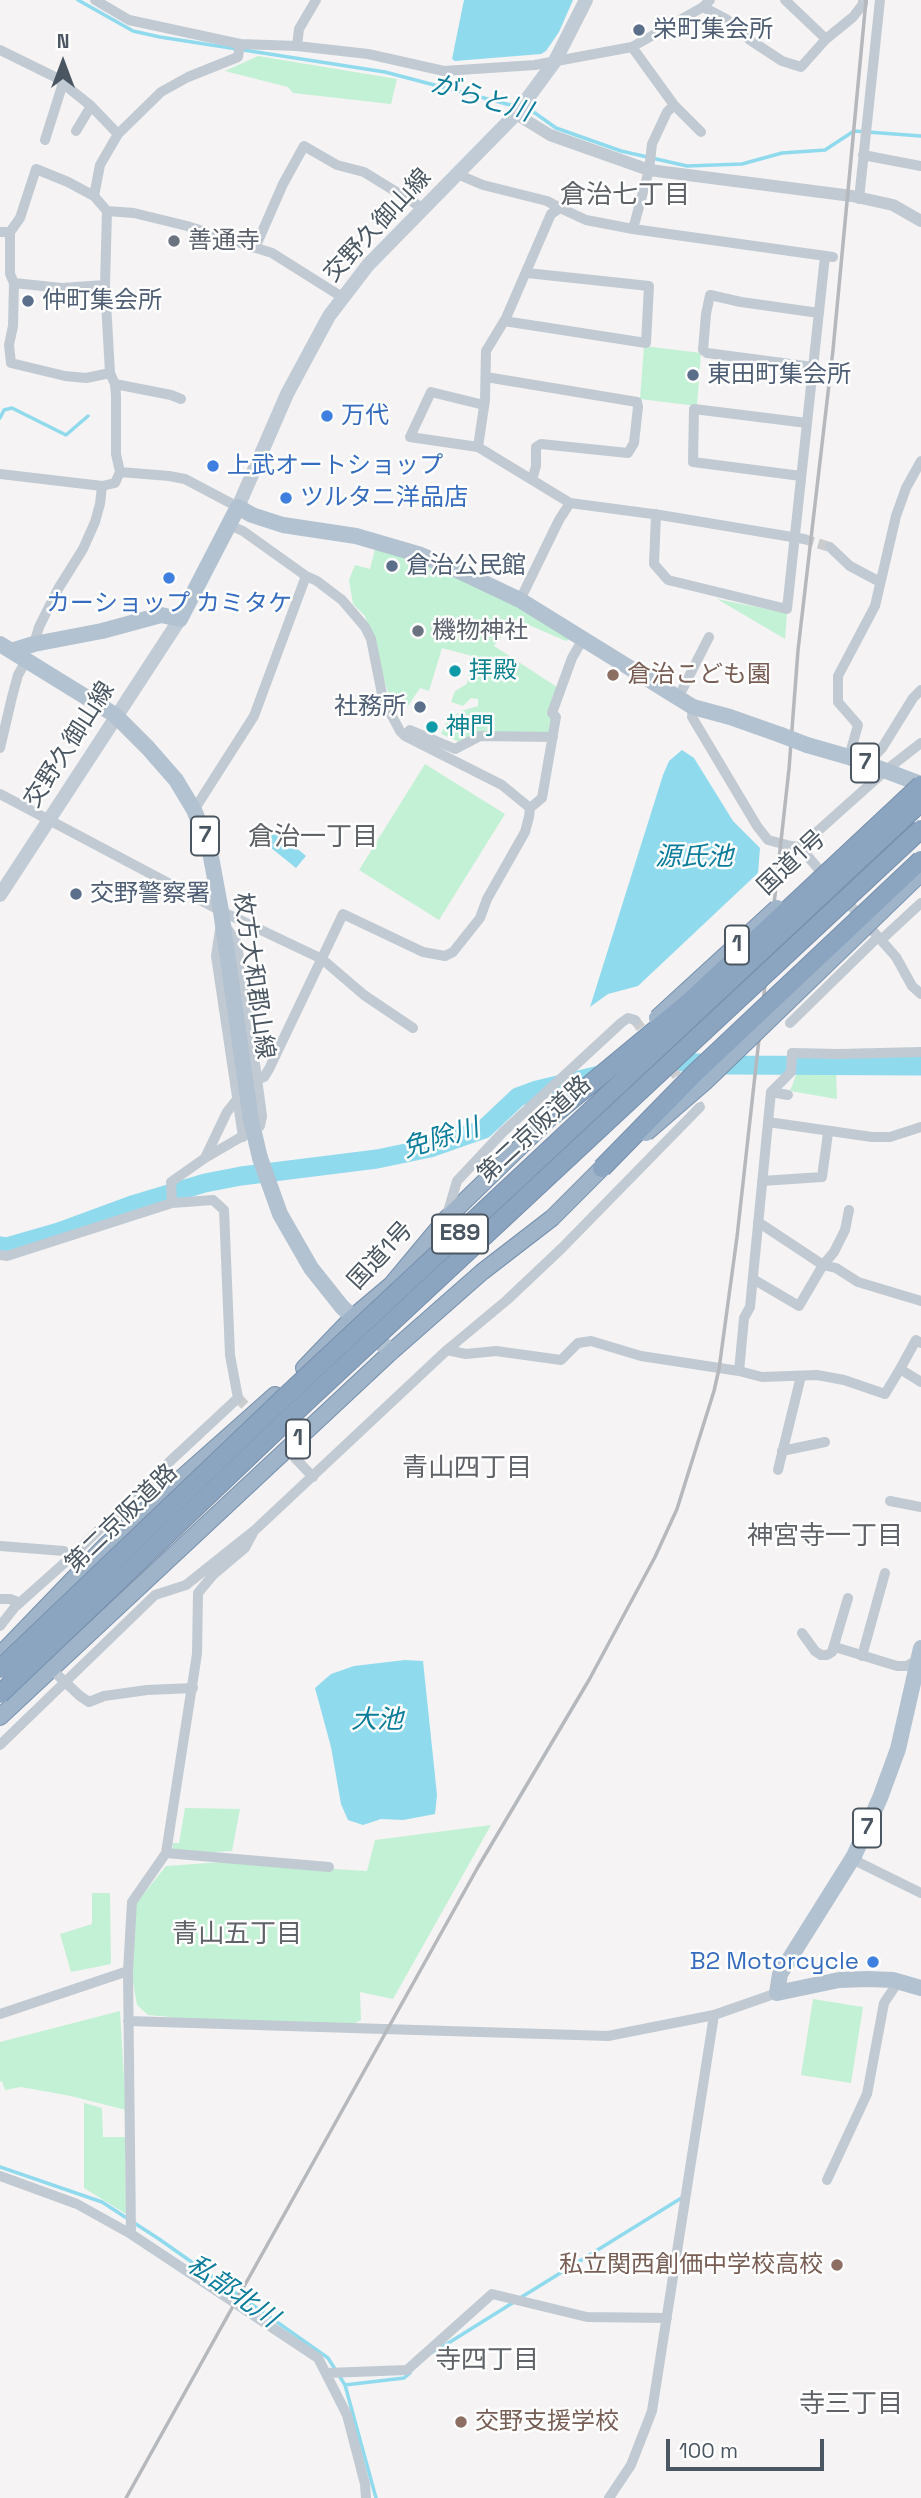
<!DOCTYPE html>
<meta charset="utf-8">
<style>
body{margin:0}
#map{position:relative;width:921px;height:2498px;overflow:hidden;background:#f5f3f3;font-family:"Space Grotesk",sans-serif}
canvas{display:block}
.north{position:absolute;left:28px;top:28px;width:70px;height:70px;-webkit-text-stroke:5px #fff;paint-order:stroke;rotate:0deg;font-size:19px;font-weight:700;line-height:28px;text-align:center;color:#4a5661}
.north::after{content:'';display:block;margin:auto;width:24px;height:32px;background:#4a5661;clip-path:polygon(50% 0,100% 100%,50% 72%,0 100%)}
.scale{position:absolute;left:666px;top:2439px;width:158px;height:32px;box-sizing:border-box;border:4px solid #4a5661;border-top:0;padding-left:9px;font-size:21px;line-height:24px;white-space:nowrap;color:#4a5661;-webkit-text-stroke:5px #fff;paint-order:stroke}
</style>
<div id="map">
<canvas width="921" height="2498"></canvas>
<div class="north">N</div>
<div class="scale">100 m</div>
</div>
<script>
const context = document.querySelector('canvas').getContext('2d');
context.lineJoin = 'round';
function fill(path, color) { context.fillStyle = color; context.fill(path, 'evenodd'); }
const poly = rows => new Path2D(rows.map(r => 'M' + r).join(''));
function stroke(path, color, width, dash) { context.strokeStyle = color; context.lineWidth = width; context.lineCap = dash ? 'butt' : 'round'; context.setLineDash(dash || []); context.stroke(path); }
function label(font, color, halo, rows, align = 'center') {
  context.font = font + ' "Space Grotesk","Noto Sans JP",sans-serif'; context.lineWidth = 5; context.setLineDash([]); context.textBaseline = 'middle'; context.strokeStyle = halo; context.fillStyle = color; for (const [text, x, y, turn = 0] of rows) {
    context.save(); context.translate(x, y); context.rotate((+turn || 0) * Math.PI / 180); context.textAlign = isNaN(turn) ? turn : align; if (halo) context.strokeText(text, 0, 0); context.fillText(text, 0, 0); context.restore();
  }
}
fill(poly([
 [258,56,397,79,391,104,293,93,288,87,225,71],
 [644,346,701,353,697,406,640,399],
 [376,545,465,576,571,638,566,641,515,619,494,646,557,687,549,733,460,742,441,734,447,721,461,711,478,706,478,699,471,698,463,706,451,702,455,691,467,684,472,656,442,648,429,691,420,688,408,706,393,709,365,616,353,604,349,580,355,565,370,569],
 [717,599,787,613,785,639],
 [425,764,505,814,439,920,359,870],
 [798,1070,836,1071,837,1099,790,1091],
 [185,1808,240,1809,232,1851,199,1853,173,1850,172,1843,179,1843],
 [491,1825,393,1999,360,1992,361,2020,353,2024,180,2020,170,2017,148,2015,137,2005,133,1982,132,1946,137,1902,166,1866,222,1862,367,1871,375,1840],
 [92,1893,110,1893,111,1964,71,1972,60,1934,92,1924],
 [813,1999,863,2007,851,2083,801,2075],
 [120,2011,126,2110,71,2096,21,2087,5,2090,2,2081,0,2082,0,2042],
 [84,2103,102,2108,103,2137,125,2137,126,2214,84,2188]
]), '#c3f1d5');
fill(poly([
 [464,0,573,0,559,32,546,51,541,54,455,61,452,59],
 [682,750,694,758,733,821,760,848,758,873,638,986,608,994,590,1007,663,775,669,761],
 [275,830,306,856,296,868,265,843],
 [405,1660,423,1661,437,1795,435,1814,403,1820,381,1819,363,1825,348,1820,341,1804,331,1747,315,1688,331,1674,354,1666]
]), '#90daee');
stroke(poly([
 [78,0,133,31,160,37,385,72,518,107],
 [525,110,535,113,556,128,621,151,687,166,742,164,782,153,825,150,854,131,921,136],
 [0,418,4,410,12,408,66,435,88,416],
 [0,2167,102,2202,159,2239,328,2358,345,2385,376,2498],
 [520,2298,683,2197],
 [434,2352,514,2302],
 [345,2385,404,2378,410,2373]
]), '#90daee', 3.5);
stroke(poly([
 [0,1246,7,1247,59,1232,135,1204,205,1183,241,1176,377,1159,430,1148,484,1129,518,1097,537,1090,608,1073,668,1061,726,1065,921,1066]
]), '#90daee', 19);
stroke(poly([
 [804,539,830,547],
 [635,1020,700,1107],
 [238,1398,257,1418]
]), '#caccce', 10, [10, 5]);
const trunk = poly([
 [304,1368,353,1317,391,1285,446,1219,553,1115],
 [0,1655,106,1545,275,1395],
 [0,1717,391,1352,482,1272,552,1218,602,1168]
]);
stroke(trunk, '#7690ad', 18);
stroke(poly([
 [95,0,129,20,240,44,297,46,368,54,444,71,535,65,632,47,703,7,710,0],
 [785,0,826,39,853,17,863,4,863,0],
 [703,7,726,19,750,40,782,61,801,67,826,39],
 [297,46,299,29,316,0],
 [632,47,674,105,701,132],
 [0,50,55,77,91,106,118,134],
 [76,131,91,106],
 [45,140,63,83],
 [863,155,921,166],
 [457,174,483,185,547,201,560,208],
 [859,199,880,0],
 [107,211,94,196,100,165,118,134,161,92,188,77,238,57,240,44],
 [633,229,833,257],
 [0,232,10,232,10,274,14,283,62,288,105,285,107,211,134,213,187,226,272,253,342,297],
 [10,232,20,218,36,169,68,182,94,196],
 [255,248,283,184,304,146,337,165,364,172,424,209],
 [14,283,13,326,9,345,11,363,65,376,86,378,110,373],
 [105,285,110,373,115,384,116,396,116,454,120,472],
 [504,321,646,343,649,286,527,273],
 [813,367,707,353,703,350,706,314,710,295,741,302,819,313],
 [486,377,637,402,638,407,634,443,628,453,541,444,536,447,536,466,532,480],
 [115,384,171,395,181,399],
 [478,447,410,437,431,392,484,405],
 [0,474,102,486,115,483,120,472,169,476,185,479,238,507],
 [801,476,693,462,694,409,807,423],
 [570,503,660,515,804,539],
 [656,514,654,564,668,580,787,609,825,256],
 [830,547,850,566,880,582],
 [520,600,559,520,570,503,478,447,485,400,486,351,506,318,551,214,560,208,586,220,633,229,649,170,652,144,667,112,674,105],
 [34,644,39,627,58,589,83,549,95,522,100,504,102,486],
 [678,698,709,637],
 [693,707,692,717,757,826,768,840,791,846,800,847,885,771,921,743],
 [405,736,410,730,455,749,480,736,553,737],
 [0,748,12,697,18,675,27,659],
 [849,757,858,725,838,702,838,676,875,606,896,516,906,488,921,461],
 [867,764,882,748,913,698,921,690],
 [0,794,221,911,322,959,364,995,413,1028],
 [530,808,542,798,556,717,552,713,572,658,583,639],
 [194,810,254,716,306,576,243,531,229,525],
 [800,847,826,878],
 [843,897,896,957,912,986,921,994],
 [220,930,216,956,243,1137],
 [881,940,921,903],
 [790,1023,878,937],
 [255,1081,264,1077,269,1069,343,914,423,952,445,956,453,952,480,918,487,899,525,832,529,817,530,808,502,785,405,736,400,731,383,699,371,639,365,627,342,600,317,581,306,576],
 [771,1092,788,1095],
 [768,1122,872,1137,890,1137,921,1127],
 [205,1158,260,1126,262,1116,245,989,236,941,226,927],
 [762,1181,822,1177,828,1133],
 [172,1203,171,1182,205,1158,227,1112,238,1098],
 [447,1215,457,1181,503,1132,621,1023,628,1018,635,1020],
 [758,1222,823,1265,836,1268,858,1282,921,1301],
 [0,1255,7,1256,172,1203,213,1200,224,1210,230,1355,238,1398,166,1465,70,1558,15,1607,0,1626],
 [753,1279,799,1306,823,1265,834,1252,845,1230,849,1210],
 [447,1350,466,1354,496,1351,561,1360,578,1343,591,1341,641,1356,739,1371,762,1377,817,1375,844,1380,885,1394,900,1369,921,1382],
 [900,1369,916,1340,921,1343],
 [739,1371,744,1318,750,1307,771,1092,791,1072,792,1053,838,1054,921,1052],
 [782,1451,825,1442],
 [295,1458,313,1477],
 [778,1470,801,1376],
 [890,1501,921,1507],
 [0,1546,64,1551,70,1558],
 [0,1599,10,1599,20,1603],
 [802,1633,815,1651,821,1655,827,1655,832,1652,848,1598],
 [835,1647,897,1666,907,1666,917,1660],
 [862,1656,885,1573],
 [49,1667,80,1696,89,1702,104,1696,147,1690,193,1688],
 [0,1745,155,1595,186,1585,255,1530,447,1350,507,1300,562,1248,700,1107],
 [166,1853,329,1867],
 [852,1859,921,1893],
 [128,1971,132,1902,166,1853,197,1654,198,1593,213,1575,245,1548,253,1533],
 [0,2014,128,1971,131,2234],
 [128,2021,608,2036,714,2015,777,1993],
 [0,2176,77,2204,131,2234,318,2358,347,2415,365,2484,366,2498],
 [827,2180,867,2094,884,2003,898,1982],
 [327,2373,407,2370,492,2294,587,2317,667,2318],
 [609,2498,631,2465,652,2411,714,2015]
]), '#c1cad2', 10);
stroke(poly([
 [516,114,550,135,649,170,852,196,893,205,921,221]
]), '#c1cad2', 12);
stroke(poly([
 [238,507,287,394,329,316,368,265,516,114,555,61,586,0],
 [0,895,180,619]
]), '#c1cbd6', 14);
stroke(poly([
 [0,644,115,715,148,748,176,780,194,810,209,846,221,911,251,1120],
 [11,651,34,644,102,631,161,615,180,619,238,507,252,515,283,525,356,536,421,555,459,571,520,600,693,707,730,717,781,735],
 [807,745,849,757,921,784],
 [260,1158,280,1214,311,1268,342,1307,391,1352],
 [921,1648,898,1749,880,1798,854,1856,780,1974,777,1993,839,1980,868,1979,893,1980,921,1988]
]), '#b3c2d1', 16);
stroke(trunk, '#9fb4c9', 16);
stroke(poly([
 [126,2498,478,1867,589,1680,655,1557,677,1509,714,1391,719,1369,737,1237,789,769,798,650,833,350,866,0]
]), '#b5b8bd', 3.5);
const trunkBridge = poly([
 [657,1018,777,908],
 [646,1133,705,1082,921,873]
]);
const motorwayBridge = poly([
 [553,1115,688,1003,921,785],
 [602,1168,695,1073,921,860],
 [0,1669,289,1393,921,802],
 [0,1694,305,1403,921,829]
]);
stroke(trunkBridge, '#7690ad', 18, []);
stroke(motorwayBridge, '#7690ad', 20, []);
stroke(poly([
 [781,735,807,745],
 [251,1120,260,1158]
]), '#b3c2d1', 16);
stroke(trunkBridge, '#9fb4c9', 16);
stroke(motorwayBridge, '#8ba5c1', 18);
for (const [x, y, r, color] of [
 [639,30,7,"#5c6f8a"],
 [174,241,7,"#6b7280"],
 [28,301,7,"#5c6f8a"],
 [693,375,7,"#5c6f8a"],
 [327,416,7,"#3f7fe0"],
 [213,466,7,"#3f7fe0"],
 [286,498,7,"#3f7fe0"],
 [392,566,7,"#5c6f8a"],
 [169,578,7,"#3f7fe0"],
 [418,631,7,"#6b7280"],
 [455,671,7,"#0f9aa8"],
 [613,675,7,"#8d6e63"],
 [420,707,7,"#5c6f8a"],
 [432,727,7,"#0f9aa8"],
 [76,894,7,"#5c6f8a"],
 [873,1962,7,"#3f7fe0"],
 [837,2265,7,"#8d6e63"],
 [461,2422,7,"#8d6e63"]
]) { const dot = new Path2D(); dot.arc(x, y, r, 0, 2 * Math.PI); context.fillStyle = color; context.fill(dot); stroke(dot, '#fff', 2.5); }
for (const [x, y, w] of [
 [865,763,28],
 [205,836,28],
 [737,945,24],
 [460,1234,56],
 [298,1439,24],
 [867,1828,28]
]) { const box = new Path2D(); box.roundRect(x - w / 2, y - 19.5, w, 39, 5); context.fillStyle = '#fff'; context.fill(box); stroke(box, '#4a5661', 2); }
label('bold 23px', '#4a5661', null, [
 ["7",865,763],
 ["7",205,836],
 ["1",737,945],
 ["E89",460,1234],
 ["1",298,1439],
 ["7",867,1828]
]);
label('24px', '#4e5e75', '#fff', [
 ["栄町集会所",653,30],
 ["仲町集会所",42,301],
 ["東田町集会所",707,375],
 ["倉治公民館",406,566],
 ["社務所",406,707,"right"],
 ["交野警察署",90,894]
], 'left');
label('24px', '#4a5661', '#fff', [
 ["交野久御山線",378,226,-47],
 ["交野久御山線",70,745,-57],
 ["国道1号",792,863,-43],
 ["枚方大和郡山線",253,976,82],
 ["第二京阪道路",535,1130,-43],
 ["国道1号",381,1256,-47],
 ["第二京阪道路",122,1519,-44]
]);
label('24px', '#5b616d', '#fff', [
 ["善通寺",188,241],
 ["機物神社",432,631]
], 'left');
label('24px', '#366cbe', '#fff', [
 ["万代",341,416],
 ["上武オートショップ",227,466],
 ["ツルタニ洋品店",300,498],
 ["カーショップ カミタケ",169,604,"center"],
 ["B2 Motorcycle",859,1962,"right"]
], 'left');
label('24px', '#0d838f', '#fff', [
 ["拝殿",469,671],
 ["神門",446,727]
], 'left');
label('24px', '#785e54', '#fff', [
 ["倉治こども園",627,675],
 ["私立関西創価中学校高校",823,2265,"right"],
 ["交野支援学校",475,2422]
], 'left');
label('italic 26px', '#0c7c9b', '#fff', [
 ["がらと川",481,99,17],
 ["源氏池",694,858],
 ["免除川",441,1139,-17],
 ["大池",377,1721],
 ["私部北川",232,2292,35]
]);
label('26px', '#5f6368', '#fff', [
 ["倉治七丁目",625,196],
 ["倉治一丁目",313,838],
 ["青山四丁目",467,1469],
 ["神宮寺一丁目",825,1537],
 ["青山五丁目",237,1935],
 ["寺四丁目",487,2361],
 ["寺三丁目",851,2405]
]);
</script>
